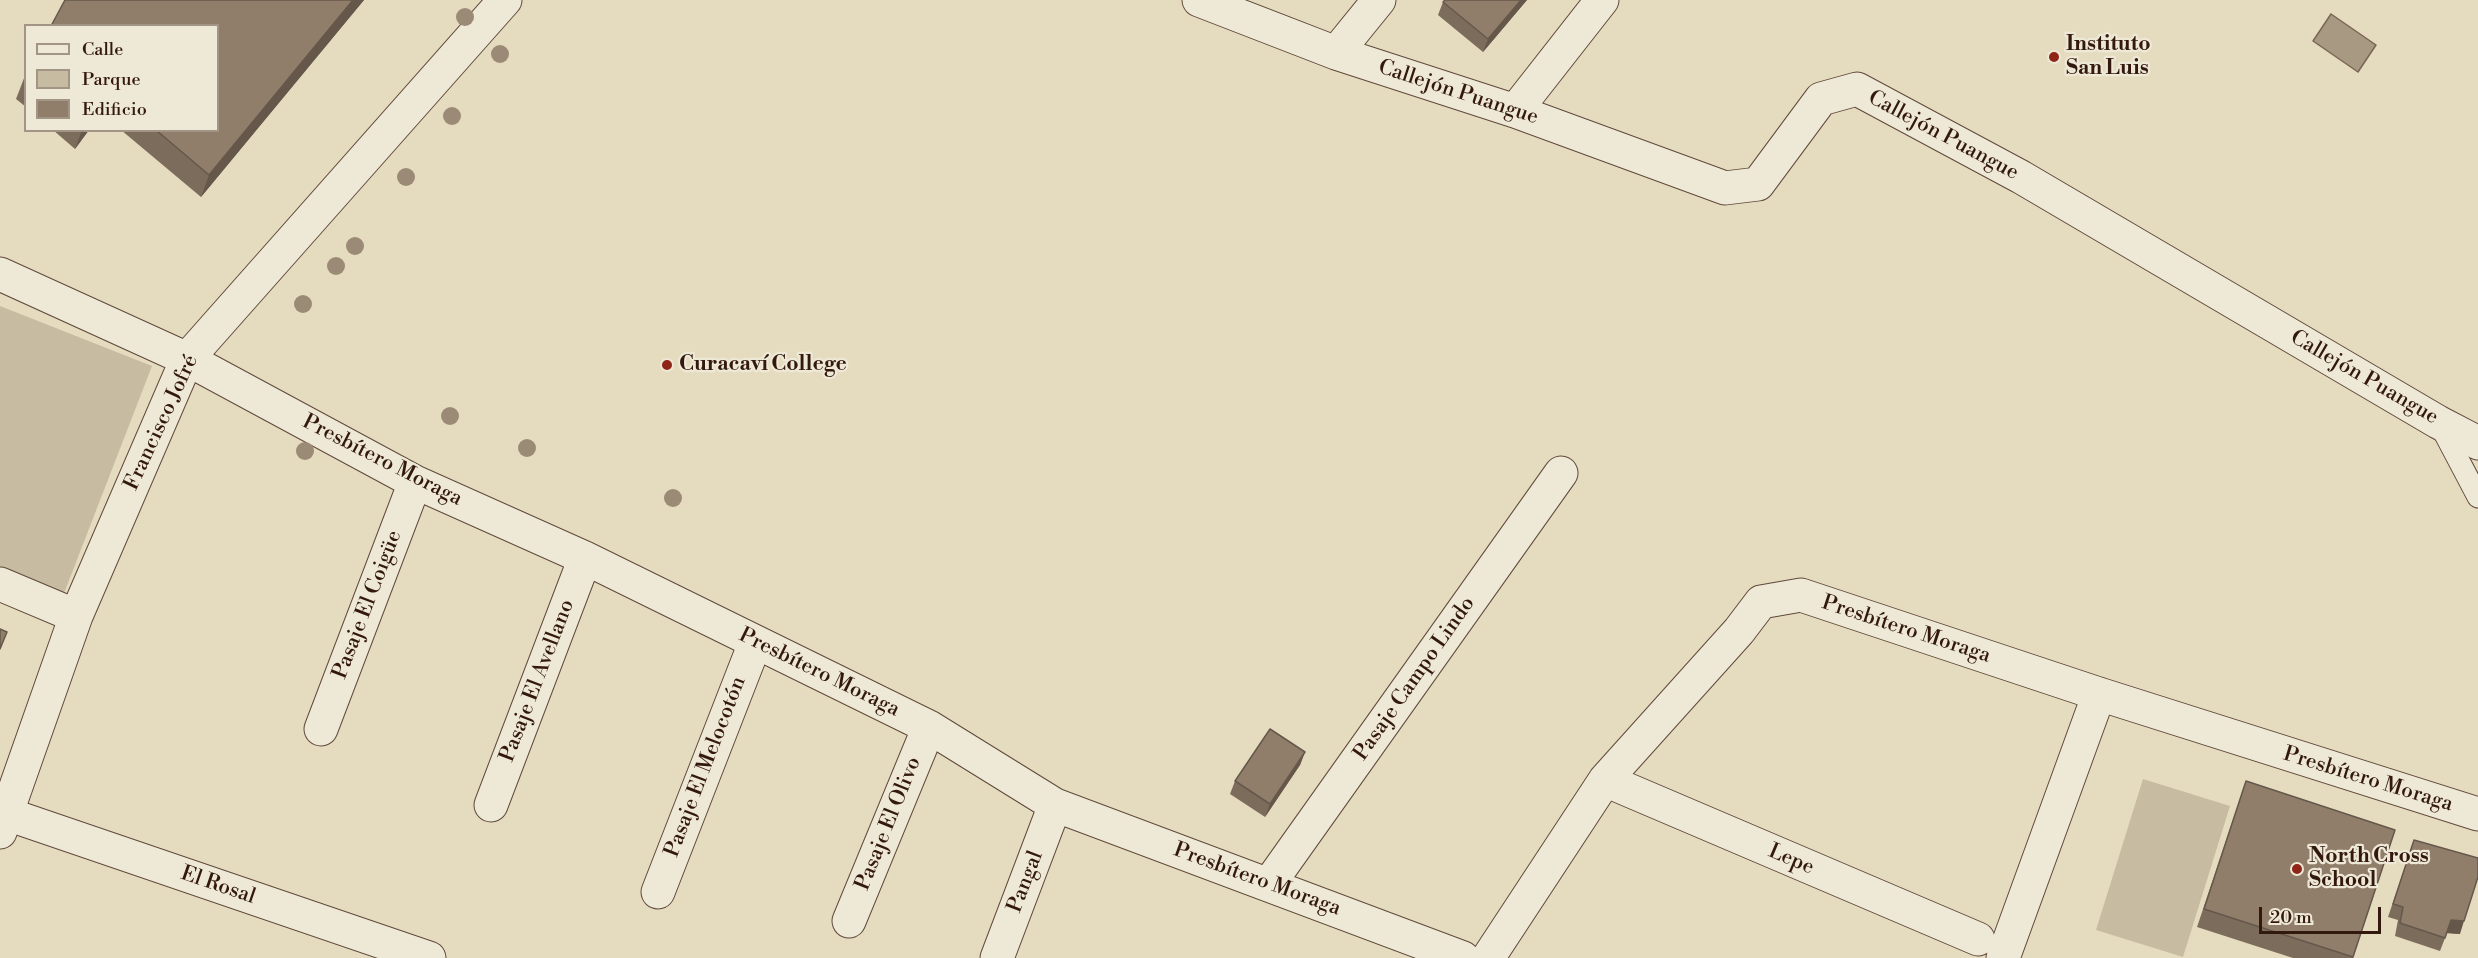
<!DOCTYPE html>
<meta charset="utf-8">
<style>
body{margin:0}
#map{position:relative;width:2478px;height:958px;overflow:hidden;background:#e5dcc0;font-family:"Libre Bodoni",serif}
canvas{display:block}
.legend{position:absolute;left:24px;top:24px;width:195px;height:108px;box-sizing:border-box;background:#eee8d6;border:2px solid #a39586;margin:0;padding:8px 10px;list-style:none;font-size:18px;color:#33180e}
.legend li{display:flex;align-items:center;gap:12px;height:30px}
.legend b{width:30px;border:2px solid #a39586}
.scale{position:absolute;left:2259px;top:907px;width:122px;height:27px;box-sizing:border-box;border:3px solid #33180e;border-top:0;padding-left:8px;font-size:18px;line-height:21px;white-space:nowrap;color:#33180e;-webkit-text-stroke:4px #eee8d6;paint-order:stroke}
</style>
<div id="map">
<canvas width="2478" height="958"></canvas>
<ul class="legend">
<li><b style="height:8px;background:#eee8d6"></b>Calle</li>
<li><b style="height:16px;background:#c7bba2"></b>Parque</li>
<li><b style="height:16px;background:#907e6b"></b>Edificio</li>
</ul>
<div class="scale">20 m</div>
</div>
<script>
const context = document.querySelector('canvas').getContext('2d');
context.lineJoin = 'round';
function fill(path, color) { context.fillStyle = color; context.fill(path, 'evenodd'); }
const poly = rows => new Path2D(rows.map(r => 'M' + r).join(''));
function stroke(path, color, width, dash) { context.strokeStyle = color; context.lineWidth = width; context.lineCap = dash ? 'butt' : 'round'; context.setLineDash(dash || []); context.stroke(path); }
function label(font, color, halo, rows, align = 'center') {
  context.font = font + ' "Libre Bodoni",serif'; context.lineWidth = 4.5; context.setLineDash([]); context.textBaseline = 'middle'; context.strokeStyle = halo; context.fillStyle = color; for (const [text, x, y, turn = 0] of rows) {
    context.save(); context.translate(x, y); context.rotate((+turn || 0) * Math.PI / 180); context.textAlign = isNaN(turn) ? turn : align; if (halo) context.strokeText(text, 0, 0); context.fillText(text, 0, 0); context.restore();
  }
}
fill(poly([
 [0,306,152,366,63,596,0,572],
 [2143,779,2230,806,2183,957,2096,930]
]), '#c7bba2');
const water = poly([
 [2331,14,2376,45,2358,72,2313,41,2331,14]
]);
fill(water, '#a89983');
stroke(water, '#796554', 1.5);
const service = poly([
 [2439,423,2478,497]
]);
const minor = poly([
 [1199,0,1336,53,1515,111,1725,188,1758,184,1821,99,1857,89,2021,177,2438,422,2478,443],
 [1336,53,1379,0],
 [1515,111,1602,0],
 [0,274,187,359,415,482,585,558,929,727,1055,805,1463,958],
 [0,584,76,616],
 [321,729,415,482],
 [1605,780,1978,939],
 [491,805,585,558],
 [7,814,429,958],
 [0,832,76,616,187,359,505,0],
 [1269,884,1561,473],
 [658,892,755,643],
 [849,921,929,727],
 [997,958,1055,805],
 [1488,958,1605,780,1739,631,1761,602,1801,595,2099,694,2478,814],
 [2003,958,2099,694]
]);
stroke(service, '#60493a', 23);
stroke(minor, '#60493a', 35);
stroke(service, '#eee8d6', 21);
stroke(minor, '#eee8d6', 33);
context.fillStyle = '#9b8b76';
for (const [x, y] of [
 [465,17],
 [500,54],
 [452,116],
 [406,177],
 [355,246],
 [336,266],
 [303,304],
 [450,416],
 [527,448],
 [305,451],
 [673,498]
]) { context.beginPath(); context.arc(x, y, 9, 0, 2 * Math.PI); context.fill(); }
fill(poly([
 [65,0,364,0,201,197,121,130,218,130],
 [1527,0,1483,52,1438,15,1443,2],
 [26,73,26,107,16,99],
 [53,130,89,130,75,149],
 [1305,752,1300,765,1265,817,1230,794,1235,781],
 [2246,781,2395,830,2353,958,2293,958,2197,927],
 [2414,840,2460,934,2447,933,2440,951,2395,936,2398,920,2388,917]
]), '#7c6c5c');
fill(poly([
 [353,0,364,0,201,197,209,175],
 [1521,0,1527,0,1483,52,1488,39],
 [82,130,89,130,75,149],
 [1305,752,1300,765,1265,817,1270,804],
 [2451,920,2464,921,2460,934,2446,933]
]), '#65584b');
const building = poly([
 [65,0,353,0,209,175,156,130,218,130,218,26,51,26,65,0],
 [1445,0,1521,0,1488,39,1443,2,1445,0],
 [0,629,7,632,0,649,0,629],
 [1270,729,1305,752,1270,804,1235,781,1270,729],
 [2246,781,2395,830,2353,957,2204,909,2246,781],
 [2414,840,2478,858,2478,877,2464,921,2451,920,2445,938,2400,923,2403,907,2393,904,2414,840]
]);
fill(building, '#907e6b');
stroke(building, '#65584b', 1.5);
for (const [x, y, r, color] of [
 [2054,57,6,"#8f2418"],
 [667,365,6,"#8f2418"],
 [2297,869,6,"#8f2418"]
]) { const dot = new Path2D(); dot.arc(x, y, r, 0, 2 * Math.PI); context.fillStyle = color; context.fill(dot); stroke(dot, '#eee8d6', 2); }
label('bold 21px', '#33180e', '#eee8d6', [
 ["Instituto",2066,45],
 ["San Luis",2066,69],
 ["Curacaví College",679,365],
 ["North Cross",2309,857],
 ["School",2309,881]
], 'left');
label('21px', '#33180e', '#eee8d6', [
 ["Callejón Puangue",1458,93,18],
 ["Callejón Puangue",1943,136,28],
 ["Callejón Puangue",2364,378,30],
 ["Francisco Jofré",162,423,-65],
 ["Presbítero Moraga",382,461,27],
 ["Pasaje El Coigüe",368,605,-69],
 ["Presbítero Moraga",1906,630,18],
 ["Presbítero Moraga",819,673,26],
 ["Pasaje Campo Lindo",1415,679,-55],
 ["Pasaje El Avellano",538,681,-69],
 ["Pasaje El Melocotón",706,767,-69],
 ["Presbítero Moraga",2368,780,17],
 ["Pasaje El Olivo",889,824,-68],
 ["Lepe",1791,860,23],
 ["Presbítero Moraga",1257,880,20],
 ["Pangal",1026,882,-69],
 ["El Rosal",218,886,19]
]);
</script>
